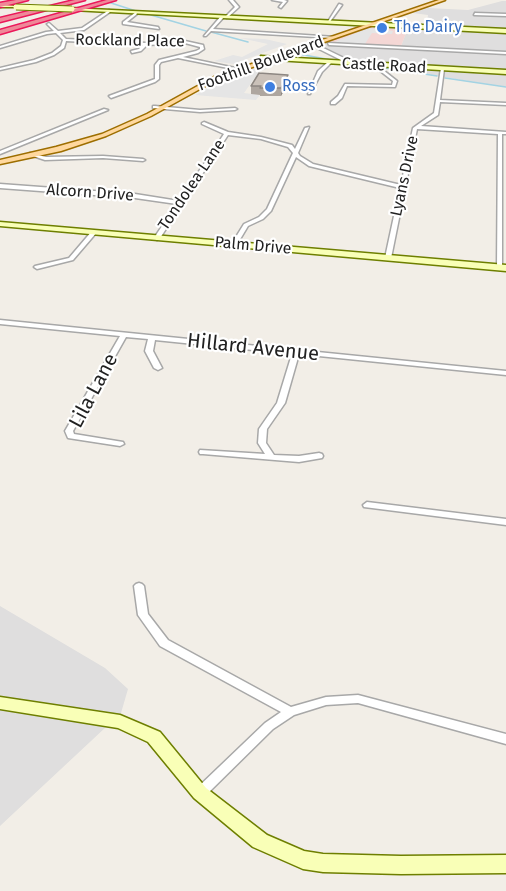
<!DOCTYPE html>
<style>
body{margin:0}
canvas{display:block;background:#f2eee7}
</style>
<canvas width="506" height="891"></canvas>
<script>
const context = document.querySelector('canvas').getContext('2d');
context.lineJoin = 'round';
function fill(path, color) { context.fillStyle = color; context.fill(path, 'evenodd'); }
const poly = rows => new Path2D(rows.map(r => 'M' + r).join(''));
function stroke(path, color, width, dash) { context.strokeStyle = color; context.lineWidth = width; context.lineCap = dash ? 'butt' : 'round'; context.setLineDash(dash || []); context.stroke(path); }
function label(font, color, halo, rows, align = 'center') {
  context.font = font + ' "Fira Sans",sans-serif'; context.lineWidth = 4.5; context.setLineDash([]); context.textBaseline = 'middle'; context.strokeStyle = halo; context.fillStyle = color; for (const [text, x, y, turn = 0] of rows) {
    context.save(); context.translate(x, y); context.rotate((+turn || 0) * Math.PI / 180); context.textAlign = isNaN(turn) ? turn : align; if (halo) context.strokeText(text, 0, 0); context.fillText(text, 0, 0); context.restore();
  }
}
fill(poly([
 [502,1,506,1,506,87,412,72,414,66,355,62,318,45,325,42,401,46,408,28,426,28,428,15,413,13,428,8,468,10],
 [0,606,105,668,128,689,121,713,0,826]
]), '#dfdede');
fill(poly([
 [371,27,408,28,401,46,325,42]
]), '#f4d7d5');
fill(poly([
 [368,28,393,31,392,34,372,33,365,44,332,43],
 [240,38,265,39,287,44,233,64,214,61,233,55,242,57,268,44],
 [269,62,278,64,259,72,244,93,260,95,256,100,195,95,225,80,221,79]
]), '#e5e5e5');
stroke(poly([
 [111,3,136,11],
 [151,15,206,31],
 [211,32,248,42],
 [293,53,332,60],
 [385,68,437,76],
 [445,78,506,87]
]), '#a3d3e3', 1.5);
const street = poly([
 [229,0,233,0,239,7,227,18,226,16,235,7,229,0],
 [272,0,284,0,287,1,281,8,279,7,283,2,272,0],
 [339,4,342,5,329,23,327,23,339,4],
 [109,10,110,12,84,30,60,33,66,39,146,43,185,41,203,45,204,49,198,53,183,57,240,69,238,70,178,58,161,62,159,65,159,79,155,82,111,98,109,96,155,79,155,65,159,60,196,51,200,49,200,47,185,43,147,45,141,51,132,53,131,51,139,49,143,45,66,41,64,48,54,55,36,62,0,70,0,68,34,60,52,53,61,46,63,40,56,33,47,34,0,48,0,46,46,32,54,31,47,24,49,23,58,31,82,28,109,10],
 [136,12,137,14,127,22,158,27,159,29,123,24,123,22,136,12],
 [475,13,506,14,506,16,474,15,475,13],
 [221,16,224,17,213,29,336,37,334,38,211,31,206,36,204,36,221,16],
 [311,43,313,43,346,59,347,64,344,65,343,61,311,45,311,43],
 [328,43,506,52,506,54,329,45,328,43],
 [328,62,331,63,322,72,310,94,308,94,318,71,328,62],
 [381,65,383,66,383,70,397,81,395,87,347,86,342,98,335,104,331,104,331,102,338,96,345,84,392,85,393,81,379,70,379,66,381,65],
 [441,68,444,69,440,100,506,103,506,105,440,102,438,115,421,126,506,132,506,134,502,134,502,268,498,268,497,267,498,134,417,129,391,258,388,260,385,258,400,188,309,166,296,157,271,211,263,219,248,226,236,246,232,246,231,245,244,224,259,217,267,209,293,153,288,147,261,139,228,135,160,238,157,240,154,238,177,204,135,198,0,188,0,184,135,194,179,201,224,134,202,124,202,123,204,122,228,132,261,137,292,145,295,149,305,128,309,127,298,153,300,156,313,164,401,185,413,128,434,113,441,68],
 [155,106,200,110,235,108,237,109,235,110,200,112,153,108,153,106,155,106],
 [104,109,108,110,0,154,0,151,104,109],
 [30,153,46,157,103,156,143,159,145,160,143,161,103,158,45,160,30,155,30,153],
 [92,231,97,232,73,260,37,269,34,267,35,266,69,258,92,231],
 [0,320,506,371,506,375,299,354,285,403,267,429,266,443,274,455,299,456,319,453,322,454,323,456,322,458,299,462,203,454,200,454,199,452,200,450,265,454,258,443,259,429,277,403,292,354,155,340,153,351,162,368,158,370,154,368,145,351,148,339,126,337,73,431,74,434,123,442,124,444,120,446,68,438,65,431,120,336,0,324,0,320],
 [367,502,506,519,506,525,364,507,363,505,367,502],
 [139,583,142,584,144,586,148,614,168,640,291,707,326,697,358,695,506,734,506,744,358,703,326,705,294,715,273,729,204,797,200,798,196,797,194,793,196,789,265,723,281,712,160,646,138,615,134,586,136,584,139,583]
]);
const secondary = poly([
 [0,5,16,6,18,7,0,7,0,5],
 [70,8,506,29,506,33,72,10,70,8],
 [261,56,506,70,506,74,259,59,261,56],
 [0,222,506,265,506,271,0,226,0,222],
 [0,697,120,715,160,732,206,788,267,835,304,851,323,854,401,856,506,855,506,873,401,874,323,872,303,869,253,847,194,798,148,742,118,728,0,709,0,697]
]);
const primary = poly([
 [439,0,445,0,218,79,151,116,106,136,61,151,0,164,0,160,56,147,102,134,147,114,214,77,439,0]
]);
const highway = poly([
 [16,0,28,0,0,7,0,3,16,0],
 [75,0,85,0,0,22,0,18,75,0],
 [107,0,116,0,0,34,0,30,107,0]
]);
stroke(street, '#a8a8a8', 3);
stroke(secondary, '#6e7f00', 3);
stroke(primary, '#9d6e00', 3);
stroke(highway, '#eb185a', 3);
fill(street, '#fff');
fill(secondary, '#f9ffb7');
fill(primary, '#ffd89e');
fill(highway, '#ef8898');
const secondaryBridge = poly([
 [16,7,72,9]
]);
stroke(secondaryBridge, '#6e7f00', 7, []);
stroke(secondaryBridge, '#f9ffb7', 5);
fill(poly([
 [288,83,281,96,260,96,260,95,251,94,251,86]
]), '#aea69f');
fill(poly([
 [288,75,288,83,281,96,281,88]
]), '#8d8782');
const building = poly([
 [259,73,288,75,281,88,260,88,261,86,251,86,259,73]
]);
fill(building, '#cac1b9');
stroke(building, '#8d8782', 1.5);
for (const [x, y, r, color] of [
 [382,28,6,"#3f7fe0"],
 [270,87,6,"#3f7fe0"]
]) { const dot = new Path2D(); dot.arc(x, y, r, 0, 2 * Math.PI); context.fillStyle = color; context.fill(dot); stroke(dot, '#fff', 2); }
label('16px', '#366cbe', '#fff', [
 ["The Dairy",394,28],
 ["Ross",282,87]
], 'left');
label('16px', '#212121', '#fff', [
 ["Rockland Place",130,41,1],
 ["Foothill Boulevard",261,64,-20],
 ["Castle Road",384,66,3],
 ["Lyans Drive",405,176,-78],
 ["Tondolea Lane",192,185,-56],
 ["Alcorn Drive",90,193,4],
 ["Palm Drive",253,246,5]
]);
label('20px', '#212121', '#fff', [
 ["Hillard Avenue",253,348,6],
 ["Lila Lane",94,391,-62]
]);
</script>
